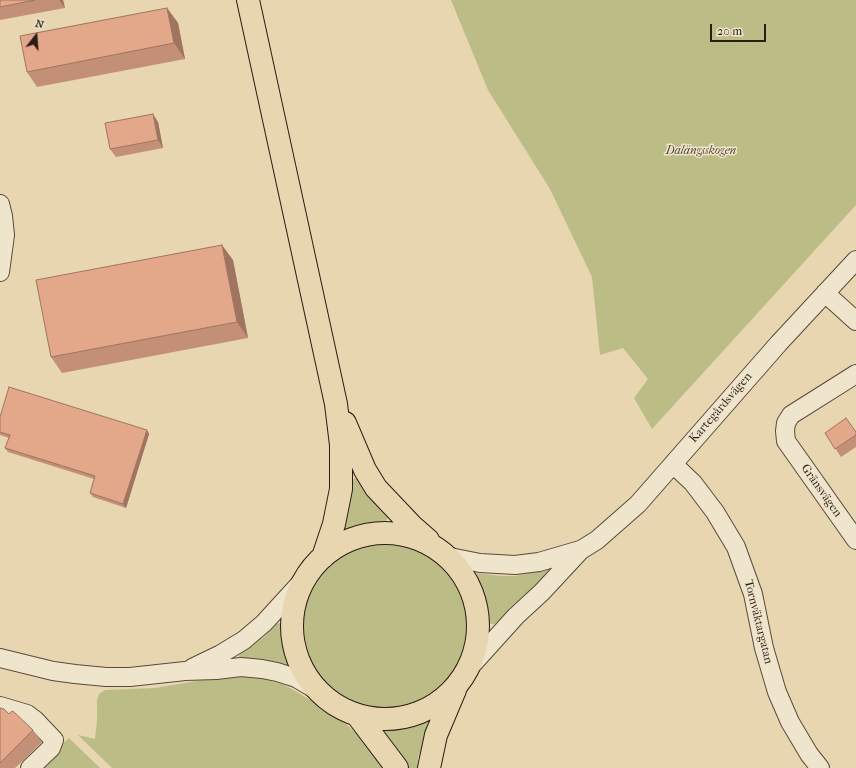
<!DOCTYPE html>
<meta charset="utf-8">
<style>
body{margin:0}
#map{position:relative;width:856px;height:768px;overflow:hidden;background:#e7d6b0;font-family:"IM FELL French Canon",serif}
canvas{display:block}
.north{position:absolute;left:16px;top:16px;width:40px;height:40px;-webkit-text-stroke:3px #efe4cc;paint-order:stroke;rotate:17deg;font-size:11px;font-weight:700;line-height:16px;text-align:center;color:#2b1c14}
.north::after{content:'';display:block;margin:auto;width:14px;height:18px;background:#2b1c14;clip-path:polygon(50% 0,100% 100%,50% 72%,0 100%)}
.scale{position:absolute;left:710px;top:24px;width:56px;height:18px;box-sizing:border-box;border:2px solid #2b1c14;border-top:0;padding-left:5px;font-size:12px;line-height:14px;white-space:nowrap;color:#2b1c14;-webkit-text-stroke:3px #efe4cc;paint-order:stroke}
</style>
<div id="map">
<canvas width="856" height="768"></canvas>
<div class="north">N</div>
<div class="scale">20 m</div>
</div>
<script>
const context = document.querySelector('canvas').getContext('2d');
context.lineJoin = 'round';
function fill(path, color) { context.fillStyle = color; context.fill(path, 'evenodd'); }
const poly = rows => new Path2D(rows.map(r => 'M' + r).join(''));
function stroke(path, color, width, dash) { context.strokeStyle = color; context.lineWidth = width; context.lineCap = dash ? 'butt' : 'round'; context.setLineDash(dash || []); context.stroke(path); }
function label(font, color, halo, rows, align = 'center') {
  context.font = font + ' "IM FELL French Canon",serif'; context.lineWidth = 3; context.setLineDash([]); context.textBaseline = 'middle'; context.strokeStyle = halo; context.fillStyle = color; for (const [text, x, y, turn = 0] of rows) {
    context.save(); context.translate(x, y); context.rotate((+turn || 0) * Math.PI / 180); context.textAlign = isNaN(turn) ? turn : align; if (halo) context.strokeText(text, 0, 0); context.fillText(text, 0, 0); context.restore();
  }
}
fill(poly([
 [451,0,856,0,856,205,652,429,634,398,648,379,623,348,600,355,592,277,550,189,488,90],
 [357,478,388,518,384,523,368,524,342,532,351,495,352,479],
 '301 625a84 84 0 1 1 168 0a84 84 0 1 1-168 0Z',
 [551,565,554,572,534,587,514,604,495,624,489,624,487,623,484,598,475,577,474,573,502,576,515,576,539,571],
 [280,623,284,626,285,646,293,665,292,667,270,661,239,658,239,655,264,637,276,624],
 [241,676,261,678,281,684,292,689,315,703,342,721,366,741,388,768,112,768,78,735,95,739,97,721,97,700,99,694,105,690,155,688,214,678],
 [431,716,432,716,418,758,417,768,408,768,382,731,382,729,386,727,409,724],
 [69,738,100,768,35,768]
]), '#bcbc87');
const minor = poly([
 [0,204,3,216,5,235,0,272],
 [825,293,856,321],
 [856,374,791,415,786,423,785,431,786,441,856,540],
 [673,464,693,483,715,512,736,547,753,594,764,648,777,692,790,722,809,754,820,768],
 [450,557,480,563,515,565,539,562,580,550],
 [0,658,53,671,75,674,106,677,130,677,185,671,216,670,241,667,262,669,277,672,296,678,318,691],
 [192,668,221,654,244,640,264,623,306,577],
 [469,668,516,616,542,592,581,550,597,540,638,504,779,343,856,260],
 [0,706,27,714,35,720,54,740,51,748,30,768]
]);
const major = poly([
 [248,0,336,404,341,445,341,489,334,524,323,557],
 [345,423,365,470,376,488,412,526,428,540],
 '292 626a93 93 0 1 1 186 0a93 93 0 1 1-186 0Z',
 [357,715,397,768],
 [429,768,436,735,455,690]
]);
stroke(minor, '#5a4a3b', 20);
stroke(major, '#2b1c14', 24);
stroke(minor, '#efe4cc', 18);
stroke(major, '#e7d6b0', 22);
fill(poly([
 [0,0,63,0,65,8,0,20],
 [167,8,178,23,185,59,37,87,27,72],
 [158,122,163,148,116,157,110,149],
 [233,260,248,338,62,373,51,357],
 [0,417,147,430,149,434,126,508,93,497,90,493,94,479,8,452,5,448,9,438,0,435],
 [856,432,856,447,841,457,825,433],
 [0,708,33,730,42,742,15,768,0,768]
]), '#c39077');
fill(poly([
 [59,0,63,0,65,8],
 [167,8,178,23,185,59,174,43],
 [153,114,158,122,163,148,158,140],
 [222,245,233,260,248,338,237,322],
 [147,430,149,434,126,508,123,504]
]), '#9f7561');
const building = poly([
 [0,0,35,0,0,7,0,0],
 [167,8,174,43,27,72,20,36,167,8],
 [153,114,158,140,110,149,105,123,153,114],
 [222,245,237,322,51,357,36,280,222,245],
 [9,387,147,430,123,504,90,493,95,476,5,448,10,435,0,432,0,417,9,387],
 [846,418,856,432,856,435,835,449,825,433,846,418],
 [0,708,4,709,9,714,12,711,14,712,33,730,0,763,0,708]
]);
fill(building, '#e3a78a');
stroke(building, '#9f7561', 1);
label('italic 12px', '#564c36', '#efe4cc', [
 ["Dalängsskogen",701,151]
]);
label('12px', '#2b1c14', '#efe4cc', [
 ["Kartegårdsvägen",721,408,-49],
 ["Gränsvägen",821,491,55],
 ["Tornväktargatan",758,622,76]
]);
</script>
